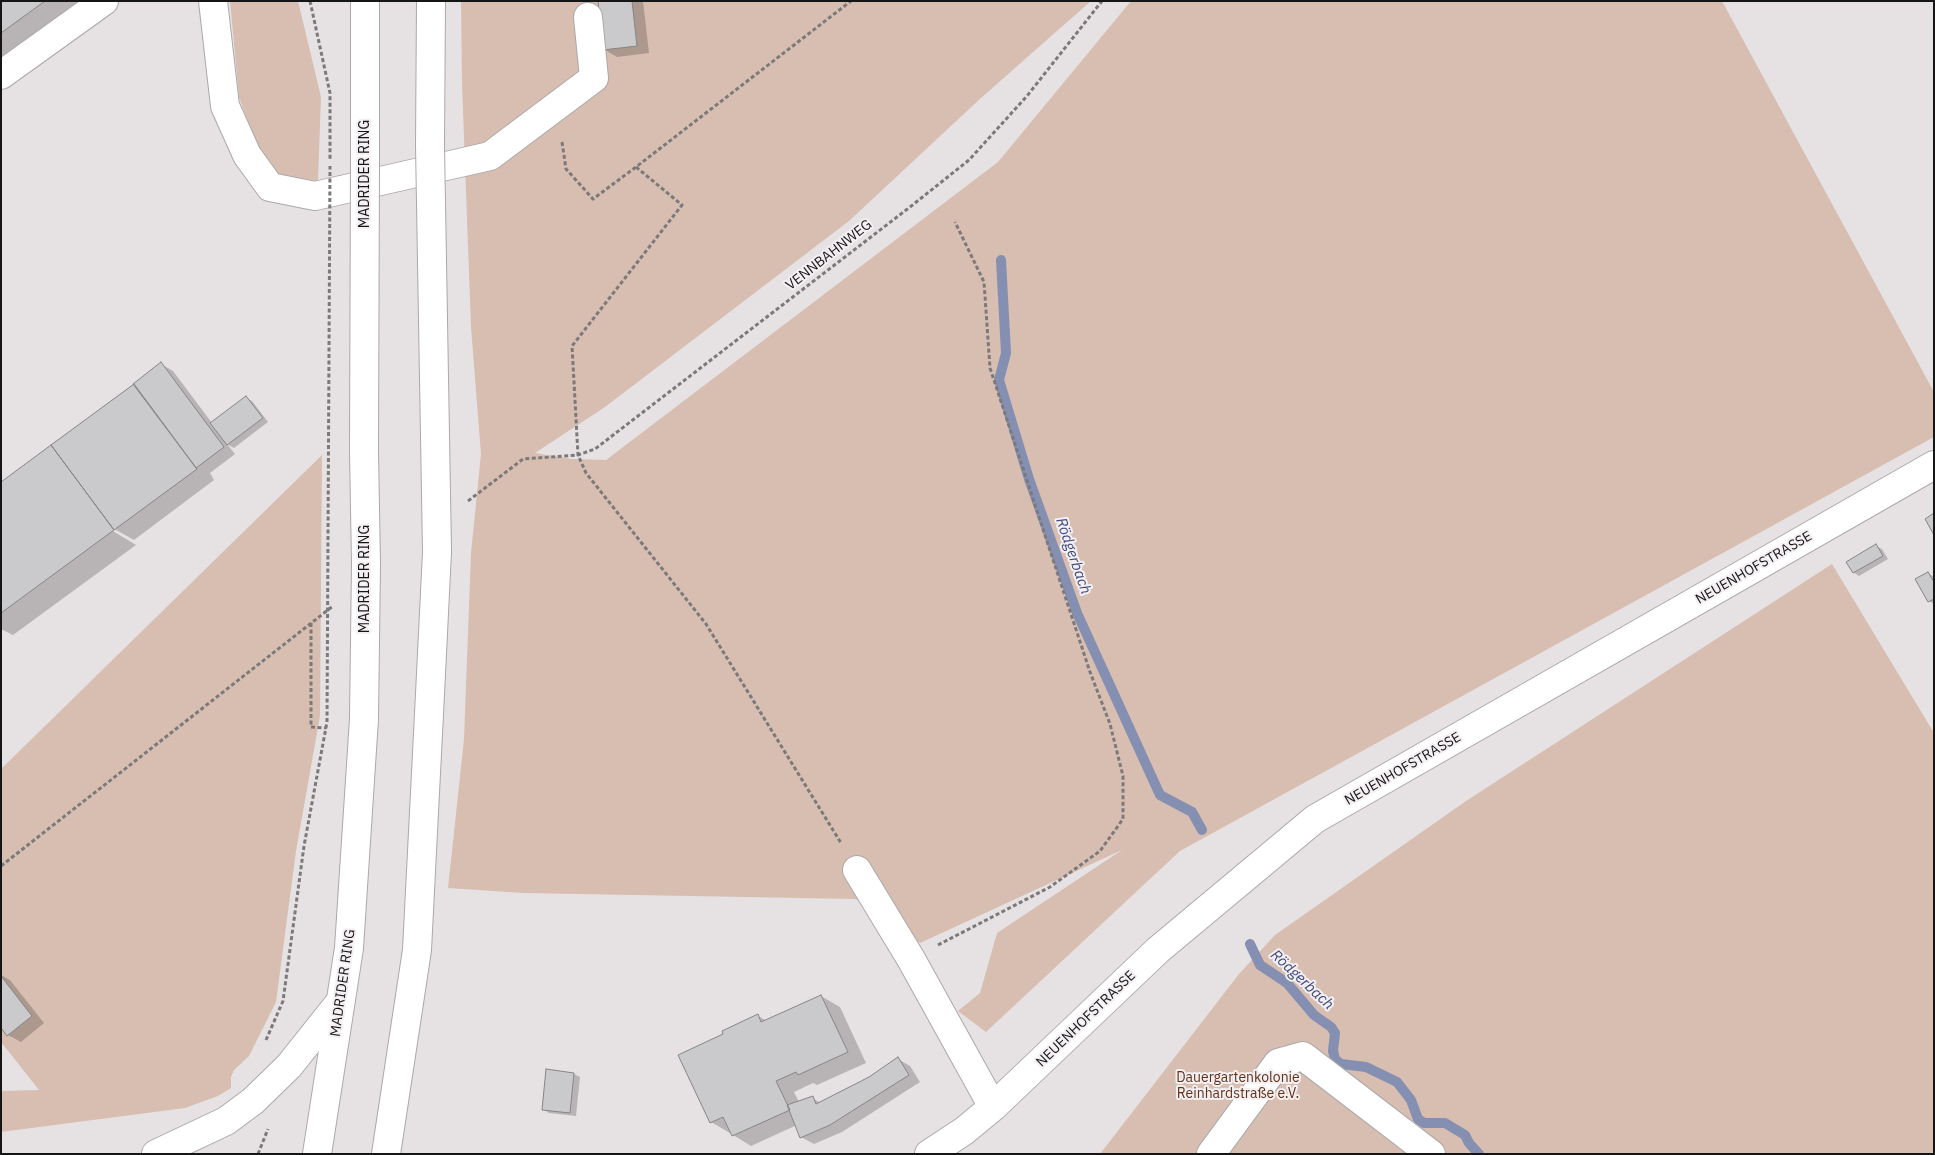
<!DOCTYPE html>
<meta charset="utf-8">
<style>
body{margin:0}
#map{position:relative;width:1935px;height:1155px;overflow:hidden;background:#e6e2e4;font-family:"IBM Plex Sans",sans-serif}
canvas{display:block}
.frame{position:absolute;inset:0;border:2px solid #161516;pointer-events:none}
</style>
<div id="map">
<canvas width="1935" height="1155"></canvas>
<div class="frame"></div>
</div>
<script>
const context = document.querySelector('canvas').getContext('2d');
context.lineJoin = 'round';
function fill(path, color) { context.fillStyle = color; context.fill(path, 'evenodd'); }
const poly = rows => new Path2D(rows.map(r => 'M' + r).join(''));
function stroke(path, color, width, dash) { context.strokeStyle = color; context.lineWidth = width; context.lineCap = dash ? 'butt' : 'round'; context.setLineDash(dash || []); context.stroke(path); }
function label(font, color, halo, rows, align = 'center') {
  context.font = font + ' "IBM Plex Sans",sans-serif'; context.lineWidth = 4; context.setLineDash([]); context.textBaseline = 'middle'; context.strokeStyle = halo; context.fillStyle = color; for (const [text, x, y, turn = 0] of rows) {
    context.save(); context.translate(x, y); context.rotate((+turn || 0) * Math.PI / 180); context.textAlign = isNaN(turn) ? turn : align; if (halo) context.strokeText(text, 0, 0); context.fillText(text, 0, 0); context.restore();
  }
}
fill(poly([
 [230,1,298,1,321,97,318,181,278,174,258,150,239,97],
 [461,1,1091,1,981,98,849,221,605,407,535,453,572,459,606,460,998,162,1131,1,1722,1,1934,392,1934,437,1180,851,986,1032,958,1011,980,993,997,933,1122,850,920,943,856,899,523,893,448,888,464,739,471,553,481,454,471,327,462,83],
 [322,455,320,716,296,851,276,1002,249,1056,234,1070,231,1077,231,1088,218,1096,185,1108,1,1132,1,1091,39,1090,1,1042,1,769],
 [1832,564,1934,733,1934,1154,1100,1154,1239,974,1275,935,1466,801]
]), '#d7beb1');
fill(poly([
 [1,1,87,1,1,64],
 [599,1,643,1,649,53,617,57,605,50],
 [161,364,173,371,212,423,246,398,252,401,268,422,234,448,227,444,235,454,210,473,214,480,134,540,109,526,108,528,136,545,13,635,1,629,1,484],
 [1876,546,1882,549,1888,559,1859,576,1853,572],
 [1928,573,1934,577,1934,604,1929,601],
 [1,975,10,980,44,1023,21,1042,8,1035,1,1026],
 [821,996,840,1007,866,1063,817,1085,813,1083,794,1092,799,1102,812,1098,821,1103,870,1078,898,1059,910,1066,920,1082,842,1132,814,1144,801,1137,797,1125,751,1146,733,1135,731,1132,730,1133,711,1122,725,1035,758,1016,767,1021],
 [547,1071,574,1074,580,1077,576,1116,549,1113,543,1109]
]), '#0003');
stroke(poly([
 [1001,260,1006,353,999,380,1029,479,1077,613,1160,795,1192,812,1202,830],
 [1250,944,1260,965,1287,983,1314,1015,1331,1027,1335,1033,1333,1051,1335,1059,1341,1064,1366,1067,1397,1082,1411,1100,1418,1119,1424,1123,1445,1123,1465,1135,1469,1143,1479,1154]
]), '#858fb1', 10);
const building = poly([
 [1,1,45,1,1,33,1,1],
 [598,1,632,1,637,46,603,50,598,1],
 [161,362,224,447,196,468,133,384,161,362],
 [134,384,197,469,114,530,51,445,134,384],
 [246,396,263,418,227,445,210,423,246,396],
 [51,445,114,530,1,613,1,482,51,445],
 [1934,513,1934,535,1925,519,1934,513],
 [1876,544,1883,556,1853,573,1846,562,1876,544],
 [1928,572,1934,582,1934,599,1928,602,1915,579,1928,572],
 [1,976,32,1016,7,1036,1,1028,1,976],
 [821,995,848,1052,798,1075,796,1072,776,1081,790,1110,732,1136,723,1117,710,1123,678,1055,723,1034,722,1031,758,1014,761,1022,821,995],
 [898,1057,909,1075,830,1125,800,1138,787,1105,813,1096,816,1104,869,1077,898,1057],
 [546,1069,574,1073,570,1113,542,1110,546,1069]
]);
fill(building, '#cac9cc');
stroke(building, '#868487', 1);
const minor = poly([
 [213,1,225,106,247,155,270,187,315,196,490,156,594,78,588,17],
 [1,75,104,1],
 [857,870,911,959,993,1107],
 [156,1154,226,1121,253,1101,289,1066,340,1002],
 [929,1154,964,1131,993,1107,1158,950,1315,819,1934,465],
 [1211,1154,1278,1063,1303,1056,1431,1154]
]);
const major = poly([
 [365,1,365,160],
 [430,145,431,1],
 [317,1154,349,948,364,719],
 [386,1154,417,950,429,714]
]);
stroke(minor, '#aca8aa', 30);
stroke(major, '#aca8aa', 30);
stroke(poly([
 [310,1,330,93,330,160],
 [562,142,566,169,593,199,636,167,851,1],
 [636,167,682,205,572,346,578,455,586,473,706,624,841,843],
 [468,501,523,459,578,455,595,449,910,207,969,160,1027,96,1102,1],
 [311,623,311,727,326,728],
 [1,866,333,606],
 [938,945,1050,887,1100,851,1123,819,1123,776,1110,724,1090,672,990,368,984,282,955,222],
 [266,1040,283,1001,304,846,327,722],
 [258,1154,268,1129]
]), '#7c797b', 3, [4, 2.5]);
stroke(minor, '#fff', 28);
stroke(major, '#fff', 28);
const majorBridge = poly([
 [429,714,437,552,430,145],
 [364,719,366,564,364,451,365,160]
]);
stroke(majorBridge, '#aca8aa', 30, []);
stroke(poly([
 [327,722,330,166]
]), '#7c797b', 3, [4, 2.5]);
stroke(majorBridge, '#fff', 28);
label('14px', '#161516', '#f3eff2', [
 ["MADRIDER RING",365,174,-90],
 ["VENNBAHNWEG",829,255,-38],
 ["NEUENHOFSTRASSE",1754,568,-30],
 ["MADRIDER RING",365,579,-90],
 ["NEUENHOFSTRASSE",1403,769,-30],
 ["MADRIDER RING",343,983,-82],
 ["NEUENHOFSTRASSE",1086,1019,-44]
]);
label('14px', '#633216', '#f3eff2', [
 ["Dauergartenkolonie",1238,1078],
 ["Reinhardstraße e.V.",1238,1094]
]);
label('italic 15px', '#3e4a7a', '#f3eff2', [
 ["Rödgerbach",1073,556,71],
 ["Rödgerbach",1302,980,43]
]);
</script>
